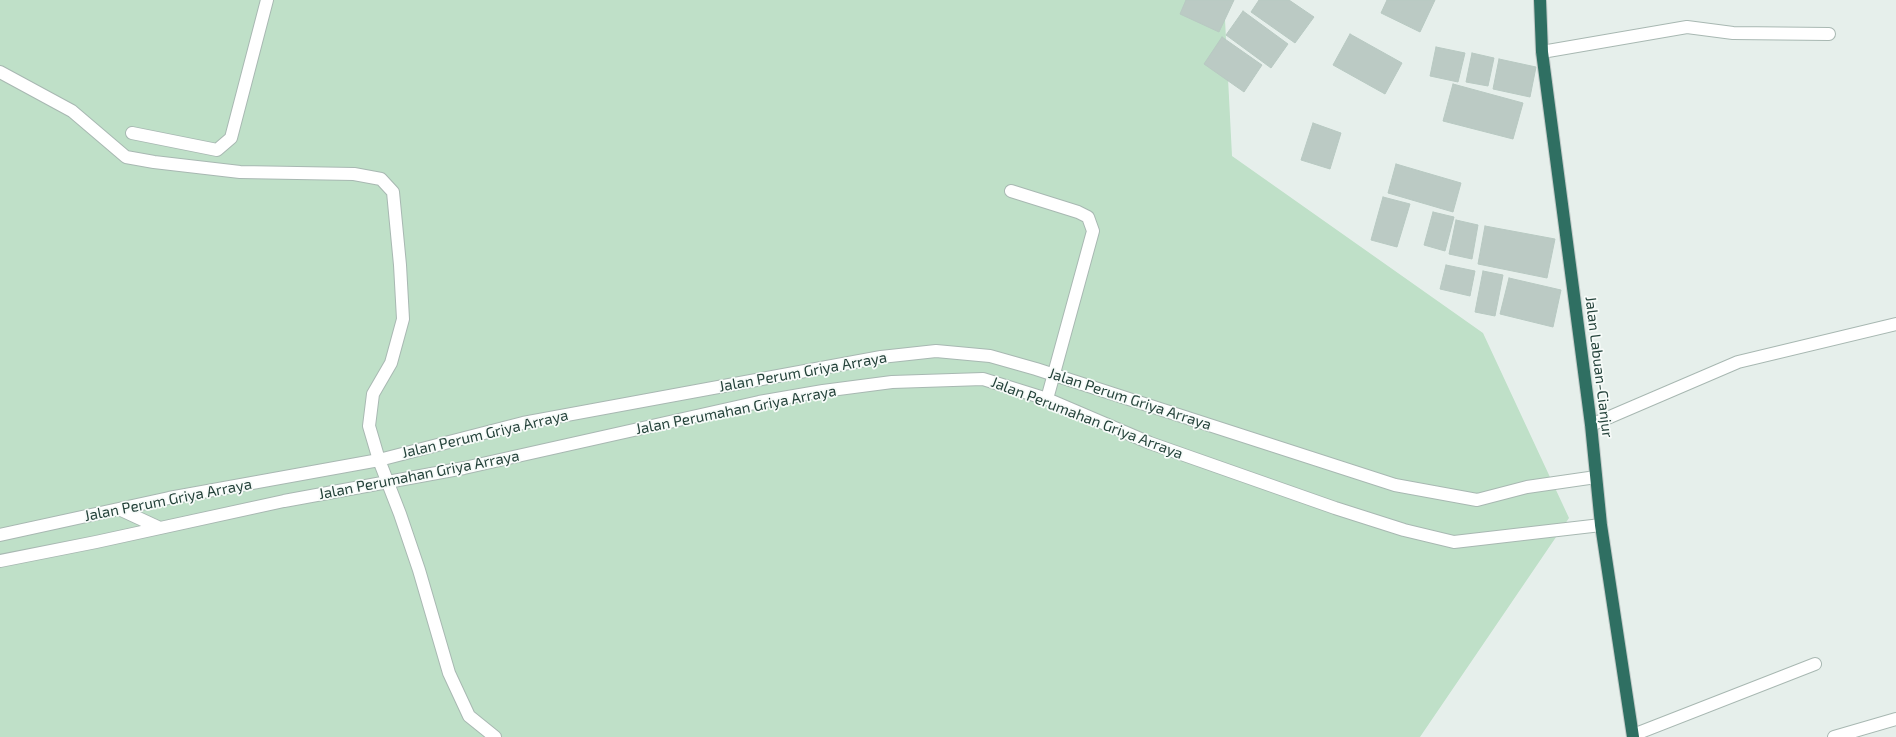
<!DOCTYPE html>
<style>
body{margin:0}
canvas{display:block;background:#e6efeb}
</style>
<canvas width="1896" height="737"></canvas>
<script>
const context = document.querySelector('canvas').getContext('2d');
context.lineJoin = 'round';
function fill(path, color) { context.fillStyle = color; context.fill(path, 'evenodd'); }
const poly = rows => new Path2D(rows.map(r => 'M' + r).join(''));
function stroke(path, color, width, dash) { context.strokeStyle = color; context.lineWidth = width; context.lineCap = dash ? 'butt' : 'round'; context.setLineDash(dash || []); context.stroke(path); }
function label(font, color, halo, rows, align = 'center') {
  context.font = font + ' "Exo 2",sans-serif'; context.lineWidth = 3.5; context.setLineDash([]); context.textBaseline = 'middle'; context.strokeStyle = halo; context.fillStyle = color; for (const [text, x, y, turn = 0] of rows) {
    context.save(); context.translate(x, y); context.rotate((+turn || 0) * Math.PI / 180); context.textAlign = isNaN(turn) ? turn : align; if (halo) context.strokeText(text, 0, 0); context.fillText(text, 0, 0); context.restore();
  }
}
fill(poly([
 [0,0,1224,0,1232,156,1483,333,1569,518,1420,737,0,737]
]), '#bfe0c8');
const building = poly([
 [1186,0,1234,0,1219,32,1180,14,1186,0],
 [1259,0,1289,0,1314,17,1295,43,1251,12,1259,0],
 [1387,0,1435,0,1420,32,1381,13,1387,0],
 [1243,11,1288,44,1271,68,1226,35,1243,11],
 [1350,34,1402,63,1385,94,1333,65,1350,34],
 [1222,37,1262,65,1244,92,1204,64,1222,37],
 [1436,47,1465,53,1458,82,1430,76,1436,47],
 [1472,53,1494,58,1488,86,1466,82,1472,53],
 [1499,59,1536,67,1530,97,1493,89,1499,59],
 [1453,84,1523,103,1513,139,1443,121,1453,84],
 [1313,123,1341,133,1330,169,1301,160,1313,123],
 [1396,164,1461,183,1453,212,1388,193,1396,164],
 [1383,197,1410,204,1397,247,1371,240,1383,197],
 [1433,212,1454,217,1445,251,1424,245,1433,212],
 [1456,220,1478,225,1472,259,1449,254,1456,220],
 [1485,226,1555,239,1547,278,1478,264,1485,226],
 [1446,265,1475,271,1470,296,1440,289,1446,265],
 [1483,271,1503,275,1495,316,1475,312,1483,271],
 [1509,278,1561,290,1553,327,1500,314,1509,278]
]);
fill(building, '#bbcac4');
stroke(building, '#b8c9c2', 1);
const street = poly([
 [1542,52,1687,27,1733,33,1829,34],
 [0,72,72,111,126,157,154,162,240,172,354,174,381,179,393,192,400,265,403,319,391,363,373,394,369,426,379,460,400,514,419,570,449,673,469,716,495,737],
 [132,133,217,150,231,138,267,0],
 [1011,191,1078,212,1088,217,1093,231,1047,399],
 [1591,425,1738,362,1896,324],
 [119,509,160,528],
 [0,535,169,498,379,460,523,423,881,357,936,351,990,356,1036,369,1395,485,1477,500,1527,487,1596,477],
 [0,561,96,542,284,501,464,468,759,402,823,391,892,382,983,379,1047,399,1150,443,1335,508,1404,530,1454,542,1601,525],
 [1633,735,1815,664],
 [1834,737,1896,719]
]);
const highway = poly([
 [1540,0,1542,52,1591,425,1601,525,1633,737]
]);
stroke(street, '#a8b8b2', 14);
stroke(highway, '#c2cac8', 14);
stroke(street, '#fff', 12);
stroke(highway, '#2f6f62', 12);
label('15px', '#24423a', '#f7fbf9', [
 ["Jalan Labuan-Cianjur",1599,367,83],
 ["Jalan Perum Griya Arraya",803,372,-10],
 ["Jalan Perum Griya Arraya",1130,399,18],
 ["Jalan Perumahan Griya Arraya",736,410,-11],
 ["Jalan Perumahan Griya Arraya",1087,418,21],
 ["Jalan Perum Griya Arraya",485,434,-13],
 ["Jalan Perumahan Griya Arraya",419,475,-11],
 ["Jalan Perum Griya Arraya",168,500,-11]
]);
</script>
